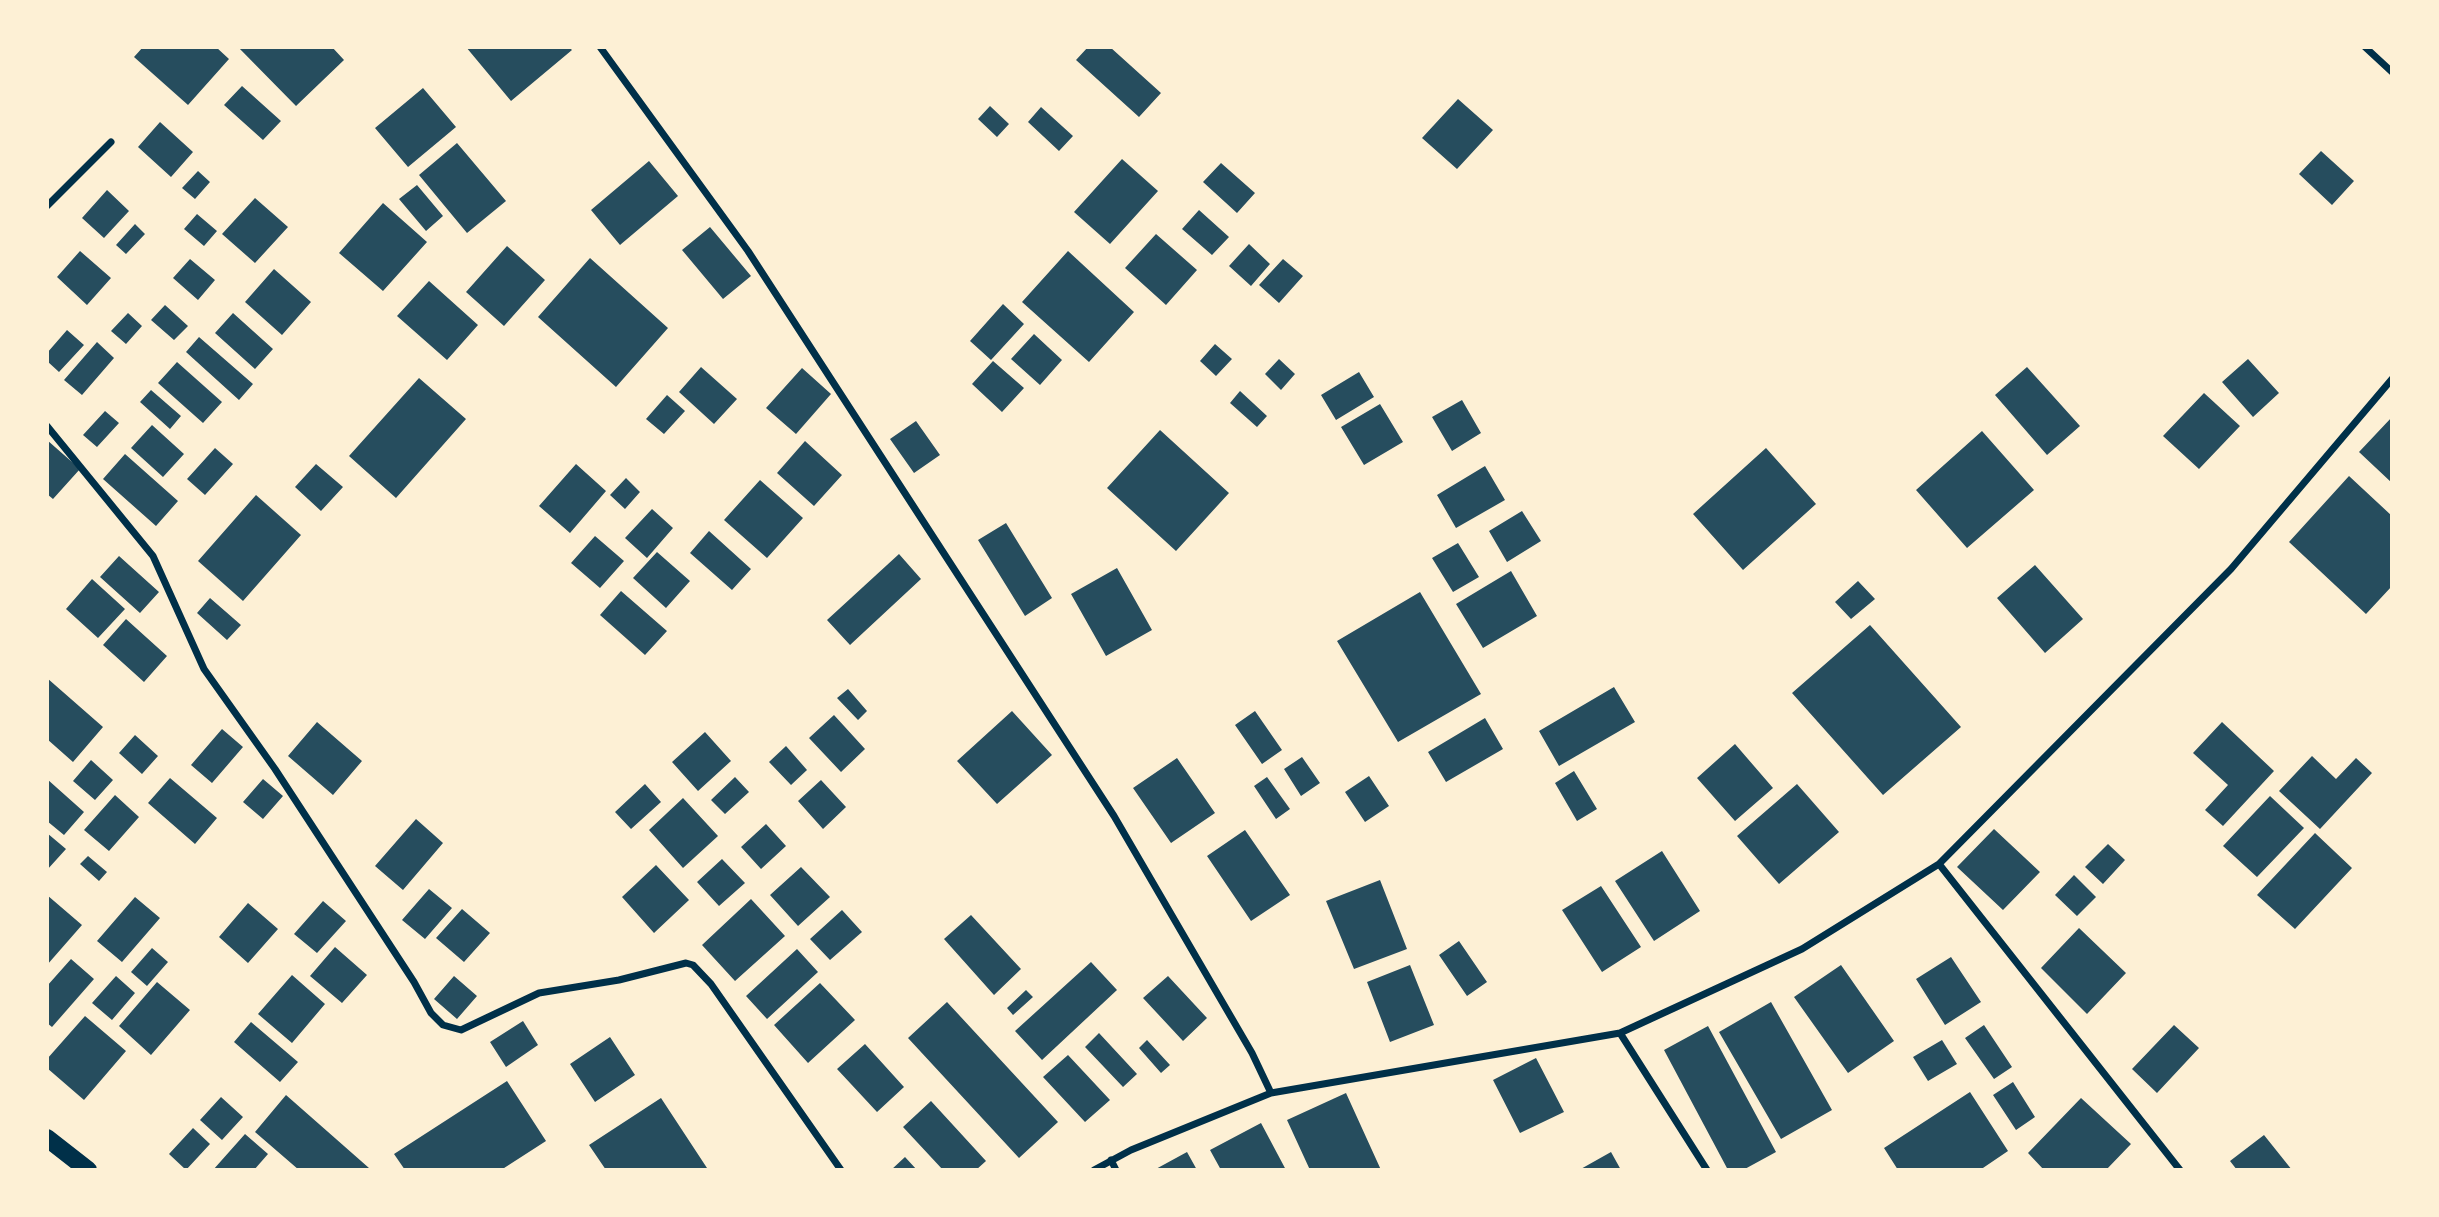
<!DOCTYPE html>
<style>
body{margin:0}
#map{position:relative;width:2439px;height:1217px;overflow:hidden;background:#fdf0d5;font-family:"Roboto Serif",serif}
canvas{display:block}
.frame{position:absolute;inset:0;border:49px solid #fdf0d5;pointer-events:none}
</style>
<div id="map">
<canvas width="2439" height="1217"></canvas>
<div class="frame"></div>
</div>
<script>
const context = document.querySelector('canvas').getContext('2d');
context.lineJoin = 'round';
function fill(path, color) { context.fillStyle = color; context.fill(path, 'evenodd'); }
const poly = rows => new Path2D(rows.map(r => 'M' + r).join(''));
function stroke(path, color, width, dash) { context.strokeStyle = color; context.lineWidth = width; context.lineCap = dash ? 'butt' : 'round'; context.setLineDash(dash || []); context.stroke(path); }
fill(poly([
 [143,47,216,47,229,59,188,105,134,57],
 [238,47,332,47,344,60,296,106],
 [466,47,569,47,572,50,511,101],
 [1088,47,1110,47,1161,93,1139,117,1076,60],
 [242,86,281,121,263,140,224,105],
 [423,88,456,127,408,167,375,128],
 [1458,99,1493,130,1457,169,1422,138],
 [990,106,1009,124,997,137,978,119],
 [1041,107,1073,136,1059,151,1028,122],
 [160,122,193,152,171,177,138,147],
 [457,143,506,201,467,233,419,175],
 [2321,151,2354,181,2332,205,2299,174],
 [1122,159,1158,191,1110,244,1074,212],
 [649,161,678,196,620,245,591,210],
 [1221,163,1255,193,1237,213,1203,182],
 [198,171,210,182,195,199,182,188],
 [417,185,443,216,426,231,399,199],
 [107,190,129,211,104,238,82,218],
 [255,198,288,227,255,263,222,234],
 [383,203,427,242,383,291,339,253],
 [1199,210,1229,237,1212,255,1182,229],
 [197,214,217,231,204,246,184,229],
 [135,224,145,234,126,254,116,245],
 [710,227,751,276,723,299,682,250],
 [1156,234,1197,270,1166,305,1125,268],
 [1249,244,1270,264,1251,286,1229,266],
 [507,246,545,280,504,326,466,292],
 [80,251,111,278,87,305,57,277],
 [1068,251,1134,312,1089,362,1022,302],
 [590,258,668,328,616,387,538,317],
 [190,259,215,280,198,300,173,278],
 [1283,259,1303,276,1279,303,1259,285],
 [274,269,311,302,282,335,245,302],
 [429,281,478,325,447,360,397,316],
 [1003,304,1024,324,991,360,970,341],
 [165,305,188,326,174,340,151,320],
 [128,313,142,326,126,344,111,331],
 [233,313,273,349,255,369,215,333],
 [67,330,84,345,59,372,47,361,47,353],
 [1034,334,1062,360,1040,385,1011,359],
 [199,337,253,384,239,400,186,352],
 [97,342,114,358,82,395,64,380],
 [1215,344,1232,359,1216,376,1200,361],
 [1279,359,1295,374,1281,390,1265,374],
 [2248,359,2279,393,2253,417,2222,382],
 [993,361,1024,388,1002,412,972,384],
 [177,362,222,402,203,423,158,383],
 [701,367,737,399,714,424,679,392],
 [2027,367,2080,426,2047,455,1995,395],
 [802,368,831,394,796,434,766,408],
 [1359,372,1374,397,1336,420,1321,395],
 [419,378,466,419,396,498,349,456],
 [151,390,181,416,170,429,140,402],
 [1240,391,1267,416,1257,427,1230,403],
 [2204,393,2240,426,2199,469,2163,436],
 [667,395,685,411,664,434,646,419],
 [1462,400,1481,433,1452,451,1432,417],
 [1380,404,1403,442,1364,465,1341,427],
 [105,411,119,423,97,447,83,435],
 [2392,417,2392,483,2359,452],
 [916,421,940,455,914,473,890,439],
 [152,425,184,454,163,477,131,448],
 [1160,430,1229,493,1176,551,1107,488],
 [1982,431,2034,490,1967,548,1916,490],
 [47,440,80,469,53,499,47,494],
 [805,441,842,475,814,506,777,473],
 [215,448,233,464,205,495,187,479],
 [1766,448,1816,504,1743,570,1693,514],
 [125,454,178,501,156,526,103,479],
 [316,464,343,487,321,511,295,487],
 [576,464,606,491,570,533,539,506],
 [1485,466,1505,500,1456,528,1437,495],
 [2349,476,2392,516,2392,586,2366,614,2289,542],
 [626,478,640,492,625,509,610,495],
 [760,480,803,518,767,558,724,520],
 [256,495,301,535,243,601,198,561],
 [652,509,673,528,647,558,625,538],
 [1522,511,1541,541,1507,562,1489,531],
 [1006,523,1052,598,1025,616,978,540],
 [709,531,751,569,732,590,690,553],
 [595,536,624,561,600,588,571,563],
 [1458,543,1479,577,1453,592,1432,558],
 [657,552,690,581,666,608,633,578],
 [899,554,921,579,850,645,827,620],
 [119,556,159,592,140,613,100,577],
 [2035,565,2083,619,2045,653,1997,598],
 [1117,568,1152,630,1106,656,1071,594],
 [1511,571,1537,616,1483,648,1456,604],
 [92,579,125,609,98,638,66,609],
 [1858,581,1875,599,1851,619,1835,602],
 [621,591,667,631,645,655,600,615],
 [1420,592,1481,694,1398,742,1337,641],
 [210,598,241,625,227,640,197,613],
 [126,619,167,656,144,682,103,645],
 [1870,625,1961,727,1883,795,1792,693],
 [47,678,103,727,73,762,47,739],
 [1614,687,1635,722,1559,766,1539,731],
 [848,689,867,711,858,720,837,698],
 [1012,711,1052,755,997,804,957,761],
 [1255,711,1282,750,1262,764,1235,725],
 [834,715,865,749,841,772,809,738],
 [1485,718,1503,749,1446,782,1428,752],
 [317,722,362,761,333,795,288,756],
 [2222,722,2274,771,2223,826,2205,810,2228,785,2193,753],
 [222,729,243,747,212,783,191,765],
 [705,732,731,761,698,791,672,762],
 [135,735,158,756,142,774,119,753],
 [1735,744,1773,788,1735,821,1697,778],
 [786,746,807,770,791,785,769,762],
 [2312,756,2336,779,2356,758,2372,773,2320,829,2279,791],
 [1302,757,1320,783,1301,796,1284,769],
 [1177,758,1215,813,1171,843,1133,788],
 [91,760,113,780,95,800,73,781],
 [1574,771,1597,809,1577,821,1555,783],
 [1369,776,1389,806,1365,822,1345,792],
 [735,777,749,792,725,814,711,800],
 [1267,777,1290,809,1276,819,1254,786],
 [170,778,217,818,195,844,148,803],
 [47,779,84,812,64,835,47,821],
 [263,779,283,796,263,819,243,802],
 [821,780,846,807,823,829,798,801],
 [645,784,661,802,631,829,615,812],
 [1797,784,1839,832,1779,884,1737,836],
 [115,795,139,817,109,851,84,830],
 [2270,796,2304,828,2257,877,2223,846],
 [683,798,718,836,683,868,649,830],
 [416,819,443,843,403,890,375,866],
 [766,824,786,846,761,869,741,847],
 [1994,829,2040,872,2003,910,1957,867],
 [1245,830,1290,895,1251,921,1207,856],
 [47,833,66,849,47,870],
 [2315,833,2352,868,2295,929,2257,895],
 [2108,844,2125,860,2103,884,2085,867],
 [1662,851,1700,911,1654,941,1615,881],
 [88,856,107,872,99,881,80,864],
 [722,859,745,883,719,906,697,882],
 [656,865,689,900,654,933,622,897],
 [801,867,830,897,798,926,770,895],
 [2074,875,2096,897,2077,916,2055,895],
 [1380,880,1407,949,1354,969,1326,901],
 [1601,886,1641,947,1602,972,1562,910],
 [429,889,452,908,425,939,402,920],
 [47,895,82,925,47,965],
 [135,897,160,918,122,962,97,941],
 [751,899,785,936,735,981,702,945],
 [323,901,346,921,317,953,294,934],
 [248,903,278,929,248,963,219,937],
 [462,909,490,933,464,962,436,938],
 [842,910,862,932,830,960,810,939],
 [971,915,1021,969,994,995,944,939],
 [2079,928,2126,973,2087,1014,2041,968],
 [1459,941,1487,982,1467,996,1439,955],
 [335,947,367,975,342,1003,310,976],
 [152,948,168,962,147,986,131,972],
 [797,949,818,972,767,1019,746,996],
 [1951,957,1981,1002,1945,1025,1916,979],
 [71,959,94,979,52,1027,47,1023,47,986],
 [1091,962,1117,990,1042,1060,1015,1031],
 [1410,965,1434,1025,1390,1042,1367,982],
 [1841,965,1894,1041,1848,1073,1794,997],
 [292,975,325,1004,292,1043,258,1014],
 [116,976,135,993,112,1020,92,1003],
 [454,976,477,996,457,1019,434,999],
 [1168,976,1207,1018,1183,1041,1143,998],
 [157,982,190,1010,151,1055,119,1026],
 [820,983,855,1020,808,1063,774,1025],
 [1026,990,1033,997,1013,1015,1007,1008],
 [947,1002,1058,1122,1019,1158,908,1038],
 [1771,1002,1832,1110,1781,1139,1719,1032],
 [85,1016,126,1051,84,1100,47,1068,47,1059],
 [523,1021,538,1045,506,1067,490,1042],
 [251,1022,298,1062,280,1082,234,1042],
 [1984,1025,2012,1067,1994,1079,1965,1038],
 [2174,1025,2199,1048,2157,1093,2132,1069],
 [1708,1026,1776,1152,1743,1170,1728,1170,1664,1050],
 [1099,1033,1137,1074,1123,1087,1085,1047],
 [610,1037,635,1075,595,1102,570,1064],
 [1147,1040,1170,1065,1161,1073,1139,1048],
 [1942,1040,1957,1064,1928,1081,1913,1057],
 [865,1044,904,1087,877,1112,837,1069],
 [1068,1055,1110,1100,1085,1122,1043,1077],
 [1536,1058,1564,1112,1520,1133,1493,1080],
 [507,1081,546,1141,501,1170,405,1170,394,1154],
 [2013,1082,2035,1117,2016,1130,1993,1095],
 [1970,1092,2008,1151,1980,1170,1898,1170,1884,1148],
 [1346,1093,1381,1170,1310,1170,1287,1120],
 [286,1095,369,1168,367,1170,299,1170,255,1132],
 [221,1097,243,1117,222,1140,200,1120],
 [661,1098,707,1168,606,1170,589,1145],
 [2081,1098,2131,1144,2106,1170,2044,1170,2028,1153],
 [931,1101,986,1161,976,1170,943,1170,903,1127],
 [1261,1123,1286,1170,1221,1170,1210,1150],
 [193,1128,210,1144,186,1170,169,1154],
 [245,1134,268,1154,254,1170,213,1170],
 [2264,1135,2292,1170,2237,1170,2230,1161],
 [1187,1152,1197,1170,1154,1170],
 [1611,1152,1621,1170,1579,1170],
 [905,1157,917,1170,891,1170]
]), '#264d5e');
stroke(poly([
 [600,47,748,251,1114,816,1252,1053,1271,1093],
 [2365,47,2392,72],
 [47,206,111,142],
 [47,426,153,556,204,669,275,769,414,982,431,1013,443,1025,461,1030,539,993,619,980,686,963,693,965,711,984,841,1170],
 [1939,864,2180,1170],
 [1620,1033,1707,1170],
 [1111,1160,1116,1170],
 [1094,1170,1131,1150,1271,1093,1620,1033,1802,949,1939,864,2231,569,2392,379]
]), '#003049', 7);
stroke(poly([
 [47,1138,88,1170]
]), '#003049', 18);
</script>
